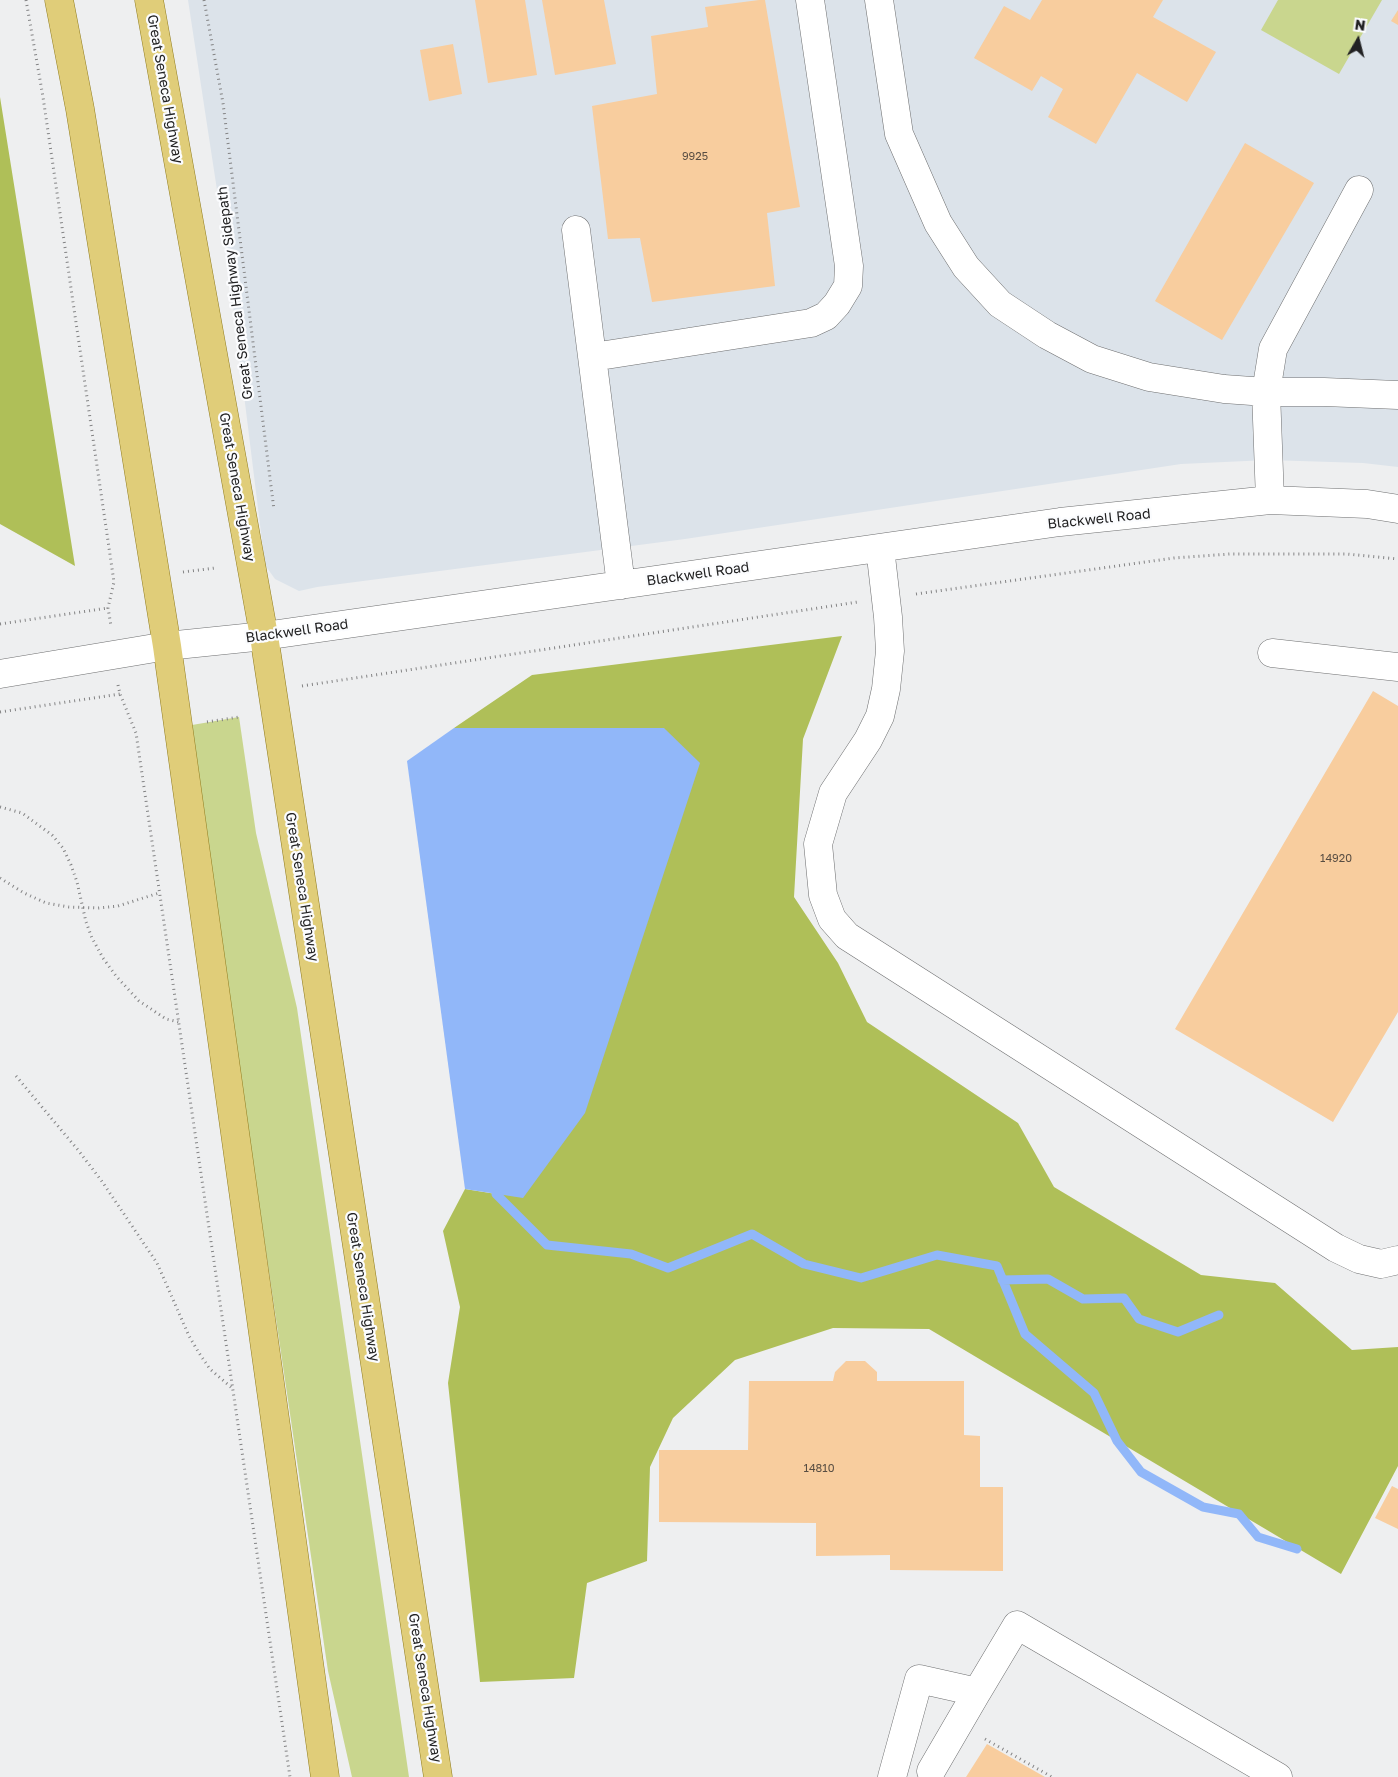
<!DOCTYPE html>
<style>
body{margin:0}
#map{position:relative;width:1398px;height:1777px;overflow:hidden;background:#eeeff0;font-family:"Golos Text",sans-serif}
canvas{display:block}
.north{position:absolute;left:1333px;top:15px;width:50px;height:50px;-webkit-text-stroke:4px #fbfcfe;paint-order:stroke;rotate:8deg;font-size:14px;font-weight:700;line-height:20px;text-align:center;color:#222223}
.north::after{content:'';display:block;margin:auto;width:18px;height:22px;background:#222223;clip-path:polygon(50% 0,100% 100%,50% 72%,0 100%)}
</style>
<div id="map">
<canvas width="1398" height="1777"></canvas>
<div class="north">N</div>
</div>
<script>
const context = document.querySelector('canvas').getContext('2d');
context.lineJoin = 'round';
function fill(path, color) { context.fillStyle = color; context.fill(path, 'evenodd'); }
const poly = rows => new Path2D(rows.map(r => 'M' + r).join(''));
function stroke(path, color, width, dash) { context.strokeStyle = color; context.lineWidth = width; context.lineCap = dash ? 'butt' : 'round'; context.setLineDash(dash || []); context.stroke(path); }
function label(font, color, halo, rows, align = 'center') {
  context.font = font + ' "Golos Text",sans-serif'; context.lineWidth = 4.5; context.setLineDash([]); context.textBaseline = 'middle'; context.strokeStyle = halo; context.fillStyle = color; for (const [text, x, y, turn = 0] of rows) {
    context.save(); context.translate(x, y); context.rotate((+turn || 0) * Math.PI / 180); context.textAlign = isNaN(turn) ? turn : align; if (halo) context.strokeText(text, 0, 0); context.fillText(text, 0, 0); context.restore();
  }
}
fill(poly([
 [188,0,1398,0,1398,467,1363,463,1268,460,1181,464,685,539,317,587,299,591,275,579,265,565,226,249]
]), '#dce3ea');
fill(poly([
 [1278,0,1382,0,1339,74,1261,30],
 [239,717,256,833,297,1008,409,1777,352,1777,328,1671,197,784,192,725]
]), '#c9d68e');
fill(poly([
 [0,97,75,566,0,524],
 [842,636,803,739,794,897,838,963,867,1022,1018,1123,1054,1187,1201,1275,1275,1283,1352,1350,1398,1347,1398,1466,1341,1574,929,1329,833,1328,735,1360,673,1418,650,1467,647,1561,587,1583,574,1678,480,1682,448,1383,460,1307,443,1231,465,1189,496,1194,664,728,454,728,532,675]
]), '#afbf58');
fill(poly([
 [454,728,664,728,700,763,585,1113,523,1198,465,1189,407,761]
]), '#91b7f9');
stroke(poly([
 [496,1194,547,1245,631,1254,668,1268,752,1234,804,1264,861,1278,937,1255,997,1266,1025,1334,1094,1393,1117,1441,1141,1472,1203,1507,1239,1514,1258,1537,1297,1549],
 [1002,1280,1048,1279,1083,1299,1124,1298,1139,1319,1178,1332,1219,1315]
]), '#91b7f9', 9);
fill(poly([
 [475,0,525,0,537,75,488,83],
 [542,0,604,0,616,64,555,75],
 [759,0,765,0,800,207,767,213,775,286,652,302,640,238,608,239,592,106,657,94,651,36,708,27,705,7],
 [1042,0,1163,0,1153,17,1216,52,1187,102,1137,73,1096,144,1048,117,1063,89,1041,76,1032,91,974,58,1004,6,1030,20],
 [1398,10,1398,25,1391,21],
 [453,44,462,94,429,101,420,50],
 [1245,143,1314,183,1222,340,1155,301],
 [1373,691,1398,706,1398,1012,1333,1122,1175,1029],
 [846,1361,865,1361,877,1372,877,1381,964,1381,964,1435,980,1436,980,1487,1003,1487,1003,1571,890,1570,890,1555,816,1556,816,1523,659,1522,659,1450,748,1450,749,1381,833,1381,835,1372],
 [1392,1486,1398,1489,1398,1529,1375,1518],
 [987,1744,1045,1777,966,1777]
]), '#f8cd9e');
const minor = poly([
 [879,0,899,134,938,223,966,267,1000,304,1047,335,1092,359,1149,377,1224,389,1266,392,1270,500],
 [1359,190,1273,349,1266,392,1324,392,1398,395],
 [576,230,621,585],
 [593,357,811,323,826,316,837,304,848,286,849,266,810,0],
 [880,548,888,617,890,651,886,689,880,716,868,740,833,793,818,844,823,895,832,919,847,936,1336,1248,1359,1259,1381,1264,1398,1260],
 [1272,653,1398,667],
 [0,674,167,646,264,636,1060,522,1270,500,1367,504,1398,509],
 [977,1692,1017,1625,1278,1777],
 [892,1777,919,1679,977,1692,931,1771]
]);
const major = poly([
 [59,0,80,109,167,646,325,1777],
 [149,0,264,636,438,1777]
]);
stroke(minor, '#6e6f70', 29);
stroke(major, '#907c20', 29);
stroke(poly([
 [26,0,43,97,114,582,108,608,111,626],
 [204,0,223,103,274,510],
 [183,572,215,568],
 [916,594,1174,558,1230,554,1347,554,1398,559],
 [0,624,108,608],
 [118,685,120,694,136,733,290,1777],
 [302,686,858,602],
 [0,712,120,694],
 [207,722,239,717],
 [0,807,22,813,52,835,63,848,71,865,77,882,86,922,92,938,103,958,116,976,139,1001,166,1019,179,1022],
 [0,878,24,893,46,903,69,907,98,908,118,906,159,893],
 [16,1076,78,1150,101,1180,157,1263,189,1336,199,1353,210,1369,233,1389],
 [985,1739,1052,1777]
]), '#838384', 3, [1, 4]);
stroke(minor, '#fff', 28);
stroke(major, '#e0cd79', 28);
label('11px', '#584d42', null, [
 ["9925",695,157],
 ["14920",1336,859],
 ["14810",819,1469]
]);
label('14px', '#222223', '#fbfcfe', [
 ["Great Seneca Highway",165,89,80],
 ["Great Seneca Highway Sidepath",235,293,-97],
 ["Great Seneca Highway",237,487,80],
 ["Blackwell Road",1099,519,-6],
 ["Blackwell Road",698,574,-8],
 ["Blackwell Road",297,631,-8],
 ["Great Seneca Highway",302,887,81],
 ["Great Seneca Highway",363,1287,81],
 ["Great Seneca Highway",425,1688,81]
]);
</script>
